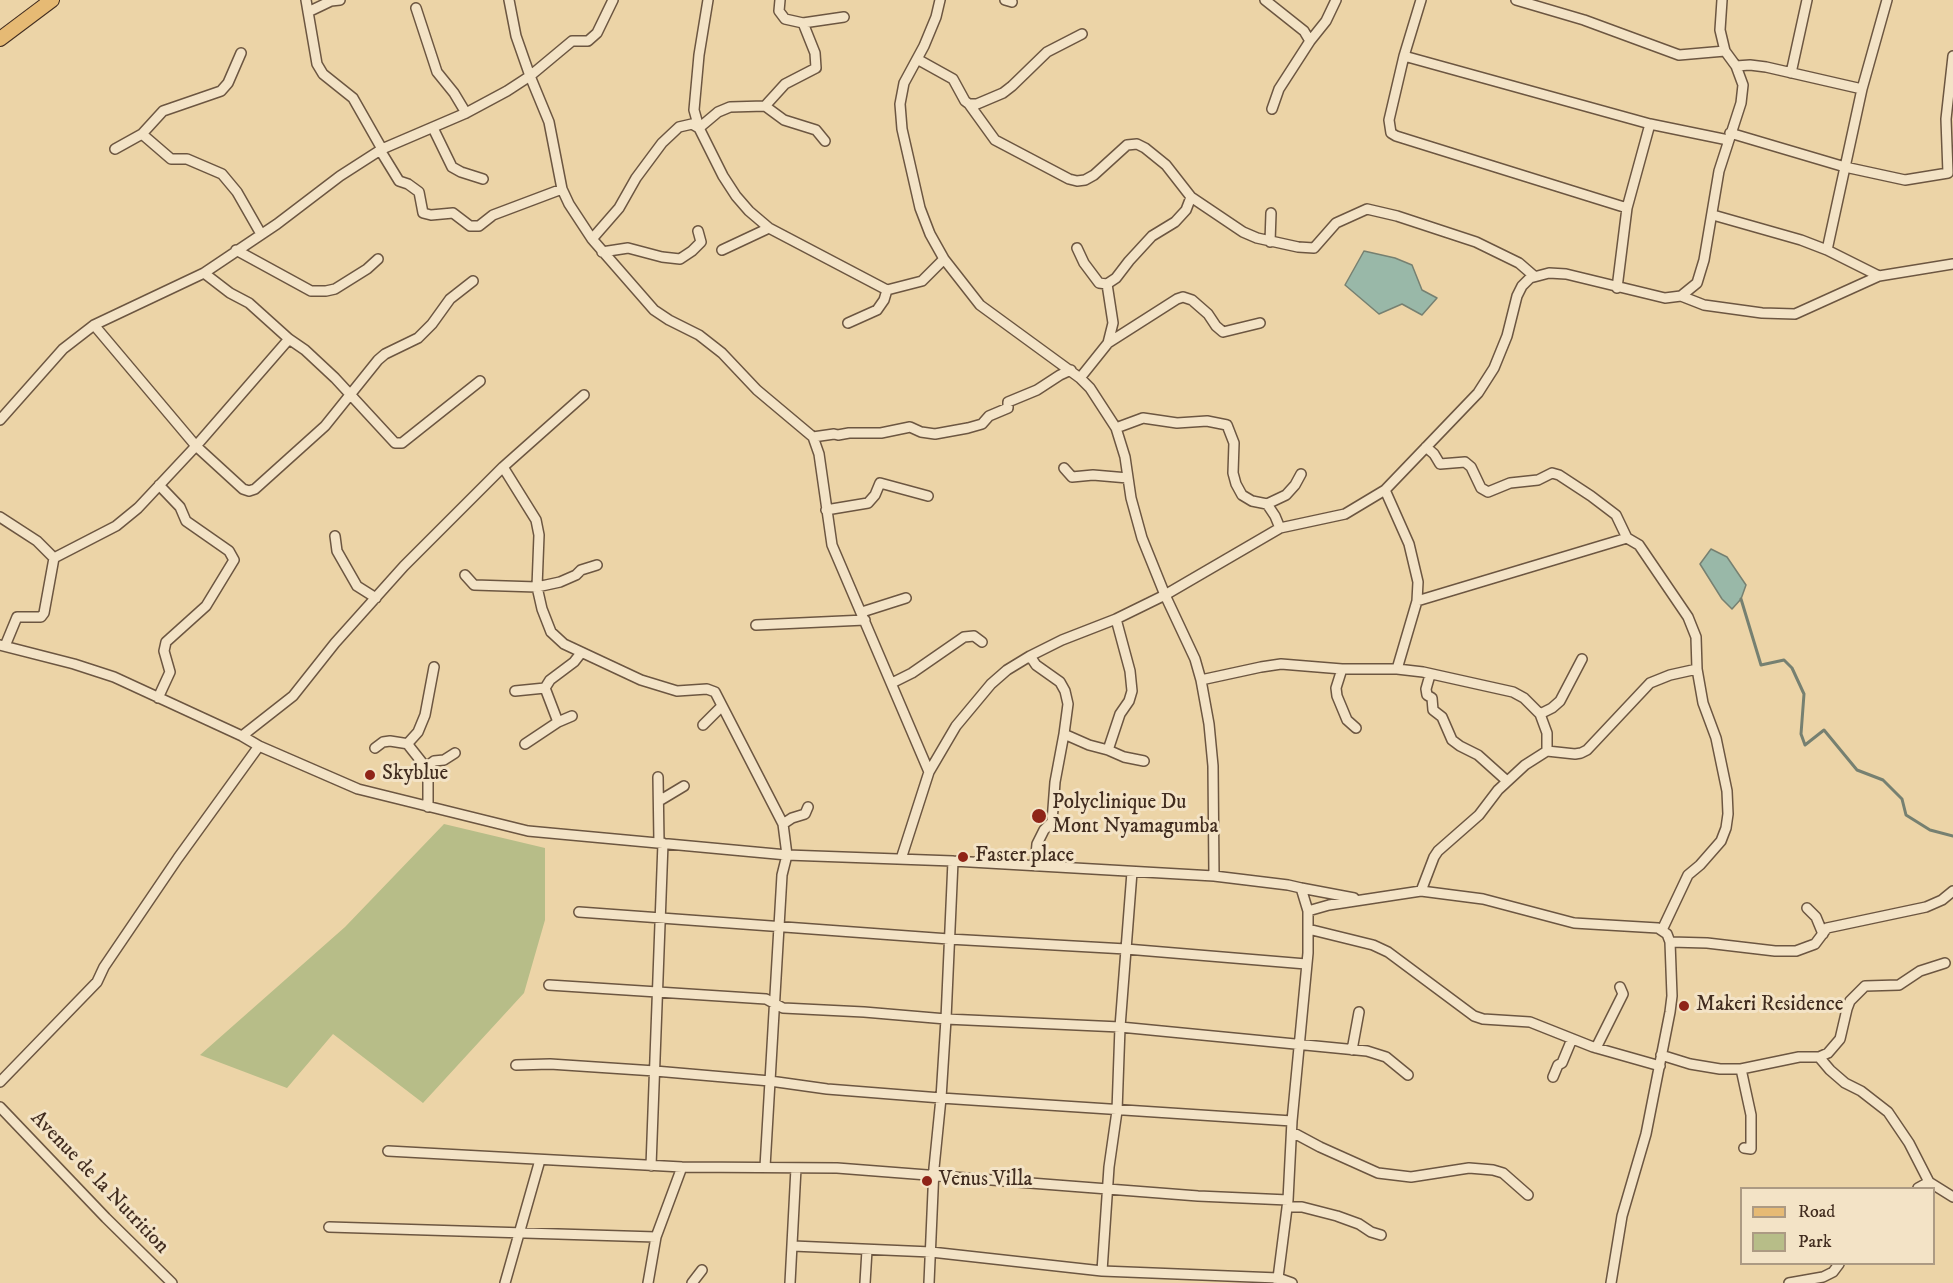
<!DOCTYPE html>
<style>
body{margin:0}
#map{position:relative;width:1953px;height:1283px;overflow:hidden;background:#ecd4a7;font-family:"IM FELL DW Pica",serif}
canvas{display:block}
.legend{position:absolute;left:1740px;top:1187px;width:195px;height:78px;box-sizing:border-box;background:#f3e3c6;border:2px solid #ac9a83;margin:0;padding:8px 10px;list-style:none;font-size:18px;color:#412c1f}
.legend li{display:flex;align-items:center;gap:12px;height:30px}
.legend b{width:30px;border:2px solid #ac9a83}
</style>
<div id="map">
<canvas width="1953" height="1283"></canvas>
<ul class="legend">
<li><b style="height:8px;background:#e6ba74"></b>Road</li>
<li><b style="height:16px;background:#b7bd88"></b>Park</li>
</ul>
</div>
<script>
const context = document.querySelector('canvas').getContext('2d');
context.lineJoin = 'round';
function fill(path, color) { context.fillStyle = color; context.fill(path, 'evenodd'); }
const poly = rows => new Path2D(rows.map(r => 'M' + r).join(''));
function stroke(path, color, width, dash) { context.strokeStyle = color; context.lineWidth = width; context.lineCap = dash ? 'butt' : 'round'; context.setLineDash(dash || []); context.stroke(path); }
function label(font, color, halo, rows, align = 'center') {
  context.font = font + ' "IM FELL DW Pica",serif'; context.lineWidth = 6; context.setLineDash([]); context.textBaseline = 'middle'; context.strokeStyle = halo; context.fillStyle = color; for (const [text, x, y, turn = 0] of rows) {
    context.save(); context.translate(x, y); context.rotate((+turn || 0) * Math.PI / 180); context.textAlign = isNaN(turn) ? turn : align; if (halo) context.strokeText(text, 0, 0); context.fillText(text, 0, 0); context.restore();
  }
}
fill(poly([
 [444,824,545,848,545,920,524,993,423,1103,333,1034,287,1088,200,1055,345,927]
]), '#b7bd88');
const water = poly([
 [1364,251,1395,258,1412,265,1422,290,1437,298,1422,315,1402,304,1379,314,1345,285,1364,251],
 [1711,549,1727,557,1746,585,1741,599,1732,609,1722,599,1700,564,1711,549]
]);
fill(water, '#99b8a8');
stroke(water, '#768071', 1.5);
stroke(poly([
 [1741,599,1761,665,1784,660,1792,668,1804,694,1801,734,1805,745,1824,730,1857,770,1883,780,1902,799,1906,815,1930,830,1953,836]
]), '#768071', 3);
const minor = poly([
 [306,0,317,64,323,74,353,98,382,149],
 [509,0,516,36,530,76,549,122,562,189,569,204,592,239,654,310,669,320,699,335,722,353,757,390,813,437,819,454,832,545,929,772,901,859],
 [708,0,699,55,694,110,699,128,723,176,736,196,749,211,769,228,887,290,922,281,944,259],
 [940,0,936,17,924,46,904,83,900,104,902,129,920,208,930,234,944,259,980,305,1080,378,1090,388,1116,428,1125,457,1131,498,1142,538,1165,595,1195,659,1201,680,1209,724,1213,766,1214,876],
 [1005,0,1012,2],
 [1265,0,1304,31,1310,41],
 [1421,0,1404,56,1389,120,1391,133,1396,136,1627,208],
 [1516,0,1584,20,1679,55,1725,51],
 [416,8,437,72,454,93,466,113],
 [308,12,331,1,340,0],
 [803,23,844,17],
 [1404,56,1650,124,1728,140],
 [917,59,953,79,965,101,969,104,977,104,1003,93,1012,86,1047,52,1082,34],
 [1736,66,1750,65,1766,67,1862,89],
 [1791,73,1807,0],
 [969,104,995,140,1069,179,1077,181,1085,180,1094,175,1127,145,1137,144,1145,148,1166,165,1191,197,1243,232,1257,238,1298,247,1314,248,1336,223,1367,209,1397,216,1476,242,1519,263,1534,276],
 [765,106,784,120,816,130,825,141],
 [1272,109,1279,89,1310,41,1326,21,1336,0],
 [433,128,452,167,461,172,483,179],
 [1730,133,1845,167,1905,180,1948,173,1946,119,1953,56],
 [142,134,171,159,187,159,222,174,237,192,261,234],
 [115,149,142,134,163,111,221,91,228,83,241,53],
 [380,150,399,181,408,184,419,192,423,213,431,215,453,213,470,226,479,226,493,215,562,189],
 [1713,215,1801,240,1827,250,1862,89,1887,0],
 [592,239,619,208,636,178,662,143,679,127,692,124,699,128,718,112,730,107,765,106,785,84,816,68,815,53,803,23,785,19,779,11,780,0],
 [1270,242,1271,213],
 [1077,248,1084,263,1099,283,1107,284],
 [236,250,311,291,326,291,335,289,367,269,378,259],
 [722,250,769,228],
 [1827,250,1879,276],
 [602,252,628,248,662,257,680,259,692,251,701,242,698,231],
 [204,273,230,293,249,303,289,339,305,350,335,378,395,443,402,443,480,381],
 [1617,288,1627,208,1650,124],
 [1681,296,1704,305,1762,313,1795,314,1879,276,1953,264],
 [848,323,877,310,884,300,887,290],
 [94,325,196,446,243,489,249,491,255,489,325,426,378,360,385,354,418,338,432,324,450,299,473,281],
 [1108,343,1177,299,1183,297,1192,300,1208,314,1216,326,1223,332,1260,323],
 [1080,378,1108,343,1113,323,1107,284,1116,278,1129,261,1152,236,1175,222,1186,210,1191,197],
 [0,420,63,349,94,325,204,273,277,224,340,176,382,149,466,113,507,91,530,76,572,41,588,41,597,33,613,0],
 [1116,428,1143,418,1177,423,1207,421,1227,425,1234,443,1233,473,1236,484,1242,495,1252,501,1267,504,1286,495,1295,485,1301,474],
 [813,437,834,434,838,435,849,433,881,433,910,427,921,432,935,434,968,428,982,424,989,416,1008,408,1008,402,1037,390,1060,375,1071,370],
 [1426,447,1434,454,1440,464,1465,462,1471,467,1481,488,1488,492,1510,483,1538,480,1552,473,1559,475,1591,496,1616,515,1627,538],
 [503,467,536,520,539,535,537,587,542,609,551,632,564,644,641,680,677,691,707,689,715,692,783,824,787,855,782,875,765,1167],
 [1064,468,1072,477,1093,475,1128,478],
 [1385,490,1409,544,1418,582,1417,601,1397,669],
 [1267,504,1275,516,1280,528],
 [826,510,868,503,875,495,880,483,928,496],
 [0,517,37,541,54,558,44,613,41,617,17,617,5,646],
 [335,536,337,551,357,586,376,598],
 [54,558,116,526,138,508,196,446,289,339],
 [465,575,474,585,537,587,560,582,576,575,581,570,597,565],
 [1417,601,1627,538,1639,545,1688,617,1696,637,1697,669,1703,703,1716,738,1727,791,1728,814,1726,828,1721,841,1700,865,1688,875,1662,930],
 [862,612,906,598],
 [756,625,865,620],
 [0,645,74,664,114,677,242,736,259,746,358,789,528,831,787,855,953,861,1214,876,1288,885,1301,888,1308,911,1329,905,1421,891,1483,899,1574,923,1658,928,1667,934,1670,942,1672,996,1670,1012,1646,1134,1622,1216,1611,1283],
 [1030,656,1036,665,1060,682,1065,691,1068,704,1064,734,1089,745,1108,750,1124,757,1144,761],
 [1342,669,1336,688,1337,696,1347,720,1356,728],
 [1430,675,1426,689,1427,695,1432,698,1433,710,1442,717,1452,740,1460,746,1478,755,1507,781],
 [1201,680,1261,667,1281,664,1342,669,1397,669,1423,672,1513,692,1524,698,1540,714,1547,733,1547,751],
 [892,683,912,673,964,637,974,636,982,642],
 [545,688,550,680,574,662,581,653],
 [515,691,545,688,558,722],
 [158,698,170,672,164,651,166,642,206,606,234,560,229,551,186,521,180,507,159,485],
 [1540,714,1552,708,1560,701,1582,659],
 [703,725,722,706],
 [242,736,293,696,335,643,404,566,503,467,584,395],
 [525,744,558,722,572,716],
 [375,748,383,742,390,741,409,744],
 [1108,750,1120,714,1129,701,1132,691,1130,671,1116,619],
 [426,767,434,761,444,760,455,753],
 [929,772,956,726,991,684,1007,670,1030,656,1062,640,1116,619,1165,595,1280,528,1345,514,1385,490,1478,393,1494,368,1507,336,1517,296,1522,286,1530,278,1549,273,1566,274,1665,298,1681,296,1697,283,1704,260,1719,171,1741,103,1743,85,1736,66,1725,51,1720,30,1722,0],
 [658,777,659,842],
 [659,801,684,786],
 [428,807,428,770,409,746,409,742,418,732,425,715,434,667],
 [783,824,792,818,805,814,808,807],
 [1035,866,1037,844,1044,830,1052,822,1055,782,1064,734],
 [1301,888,1354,898],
 [1421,891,1434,857,1438,851,1479,815,1498,790,1525,765,1547,751,1575,754,1581,753,1587,750,1650,683,1670,675,1697,669],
 [1807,908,1816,917,1823,934],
 [579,912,949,939,1126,949,1306,964],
 [1308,929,1373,945,1388,952,1474,1016,1483,1019,1530,1022,1593,1047,1660,1066],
 [1670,942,1707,943,1775,951,1796,951,1815,944,1827,928,1926,907,1942,900,1953,891],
 [549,985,766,999,783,1008,864,1012,946,1019,1120,1027,1367,1051,1386,1057,1408,1075],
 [1596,1048,1623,994,1620,987],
 [1352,1050,1359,1012],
 [1661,1055,1690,1064,1720,1069,1741,1069,1799,1057,1819,1057,1830,1070,1845,1083,1861,1091,1888,1112,1909,1143,1929,1182,1953,1197],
 [1819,1057,1828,1053,1840,1039,1847,1009,1850,1001,1865,986,1899,985,1920,971,1945,963],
 [516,1065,550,1064,655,1071,770,1081,827,1089,941,1098,1292,1121],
 [1741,1069,1751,1115,1751,1149,1744,1148],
 [1553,1077,1558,1065,1562,1063,1572,1039],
 [0,1082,97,982,104,967,178,858,259,746],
 [0,1107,106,1218,172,1283],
 [1292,1132,1320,1147,1378,1173,1411,1177,1469,1168,1493,1170,1503,1173,1528,1195],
 [388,1151,682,1167,837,1168,1198,1196,1288,1200],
 [651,1166,663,843],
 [1918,1188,1929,1182],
 [1287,1207,1302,1207,1337,1216,1359,1224,1371,1232,1381,1235],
 [329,1227,656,1237],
 [793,1246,931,1252,1102,1271,1278,1278,1278,1283],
 [1102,1271,1109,1167,1117,1111,1120,1027,1132,872],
 [505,1283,540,1160],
 [648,1283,656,1237,682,1167],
 [692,1283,702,1270],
 [790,1283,796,1168],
 [865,1283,867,1250],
 [929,1283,934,1168,941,1098,946,1019,953,861],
 [1292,1283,1278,1278,1288,1200,1292,1121,1308,953,1308,911],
 [1789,1283,1823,1277,1833,1272,1839,1264]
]);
const primary = poly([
 [0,39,52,0]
]);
stroke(minor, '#6c5641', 12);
stroke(primary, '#412c1f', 16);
stroke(minor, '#f3e3c6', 9);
stroke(primary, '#e6ba74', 14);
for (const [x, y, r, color] of [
 [370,775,6,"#8f2418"],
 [1039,816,8,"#8f2418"],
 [963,857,6,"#8f2418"],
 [1684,1006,6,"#8f2418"],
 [927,1181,6,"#8f2418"]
]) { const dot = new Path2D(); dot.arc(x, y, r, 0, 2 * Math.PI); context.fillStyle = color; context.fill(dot); stroke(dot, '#f3e3c6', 2); }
label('21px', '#412c1f', '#f3e3c6', [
 ["Skyblue",382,775],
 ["Polyclinique Du",1052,804],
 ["Mont Nyamagumba",1052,828],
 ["Faster place",975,857],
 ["Makeri Residence",1696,1006],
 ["Venus Villa",939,1181]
], 'left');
label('21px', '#412c1f', '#f3e3c6', [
 ["Avenue de la Nutrition",99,1183,46]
]);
</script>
